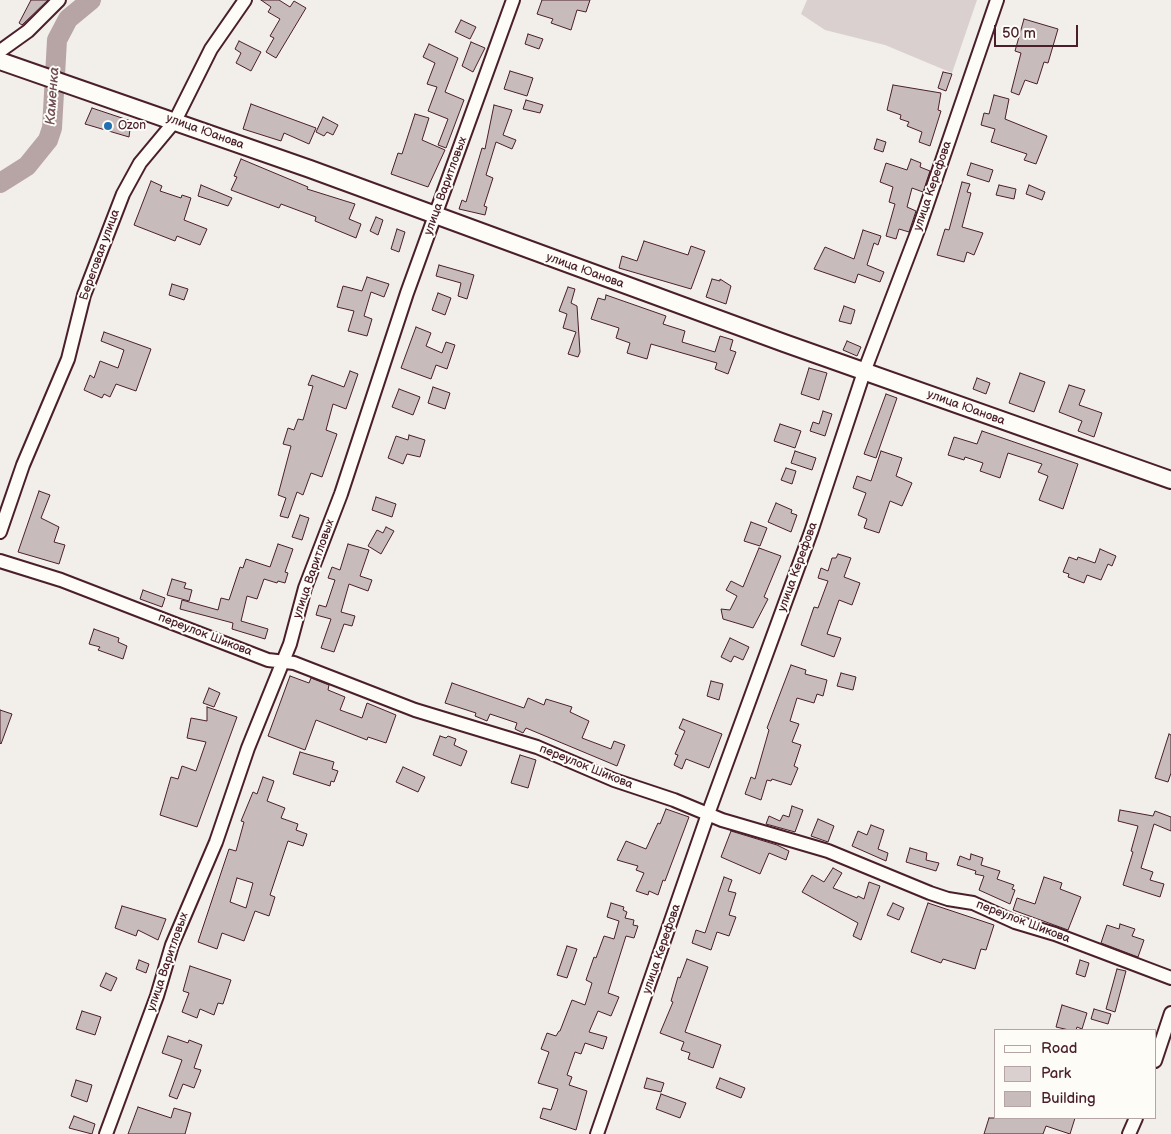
<!DOCTYPE html>
<meta charset="utf-8">
<style>
body{margin:0}
#map{position:relative;width:1171px;height:1134px;overflow:hidden;background:#f2efeb;font-family:"Balsamiq Sans",sans-serif}
canvas{display:block}
.legend{position:absolute;left:994px;top:1029px;width:162px;height:90px;box-sizing:border-box;background:#fdfcf7;border:1px solid #b5a4a5;margin:0;padding:6px 9px;list-style:none;font-size:15px;color:#4a1f2b}
.legend li{display:flex;align-items:center;gap:10px;height:25px}
.legend b{width:25px;border:1px solid #b5a4a5}
.scale{position:absolute;left:994px;top:25px;width:84px;height:22px;box-sizing:border-box;border:2px solid #4a1f2b;border-top:0;padding-left:6px;font-size:15px;line-height:18px;white-space:nowrap;color:#4a1f2b;-webkit-text-stroke:4px #fdfcf7;paint-order:stroke}
</style>
<div id="map">
<canvas width="1171" height="1134"></canvas>
<ul class="legend">
<li><b style="height:6px;background:#fdfcf7"></b>Road</li>
<li><b style="height:14px;background:#d9d0cf"></b>Park</li>
<li><b style="height:14px;background:#c8bbbb"></b>Building</li>
</ul>
<div class="scale">50 m</div>
</div>
<script>
const context = document.querySelector('canvas').getContext('2d');
context.lineJoin = 'round';
function fill(path, color) { context.fillStyle = color; context.fill(path, 'evenodd'); }
const poly = rows => new Path2D(rows.map(r => 'M' + r).join(''));
function stroke(path, color, width, dash) { context.strokeStyle = color; context.lineWidth = width; context.lineCap = dash ? 'butt' : 'round'; context.setLineDash(dash || []); context.stroke(path); }
function label(font, color, halo, rows, align = 'center') {
  context.font = font + ' "Balsamiq Sans",sans-serif'; context.lineWidth = 4; context.setLineDash([]); context.textBaseline = 'middle'; context.strokeStyle = halo; context.fillStyle = color; for (const [text, x, y, turn = 0] of rows) {
    context.save(); context.translate(x, y); context.rotate((+turn || 0) * Math.PI / 180); context.textAlign = isNaN(turn) ? turn : align; if (halo) context.strokeText(text, 0, 0); context.fillText(text, 0, 0); context.restore();
  }
}
fill(poly([
 [807,0,977,0,952,73,885,45,825,30,801,14]
]), '#d9d0cf');
stroke(poly([
 [0,183,27,166,48,140,52,128,57,40,68,19,91,0]
]), '#b7a5a6', 20);
const building = poly([
 [31,0,48,0,22,25,19,23,31,0],
 [261,0,279,0,290,7,294,1,306,8,276,58,266,52,274,38,270,36,280,19,268,12,271,7,261,0],
 [542,0,590,0,586,12,577,10,571,30,551,23,553,19,537,14,542,0],
 [1024,19,1058,29,1048,63,1044,62,1037,84,1025,80,1019,95,1011,92,1021,53,1015,51,1024,19],
 [461,20,476,27,470,39,455,32,461,20],
 [528,34,543,39,539,49,525,44,528,34],
 [239,41,261,52,251,71,236,63,241,53,235,49,239,41],
 [471,42,485,48,473,72,462,66,471,42],
 [429,44,458,58,445,92,464,100,446,148,438,145,448,119,428,111,437,87,427,84,435,63,423,57,429,44],
 [510,71,533,78,527,96,504,89,510,71],
 [943,72,952,74,946,91,938,88,943,72],
 [893,85,941,93,938,110,941,111,930,146,919,142,922,132,907,126,909,122,900,119,901,115,887,110,893,85],
 [994,95,1009,99,1005,119,1047,136,1036,164,1024,160,1027,154,991,142,995,129,981,125,984,113,989,114,994,95],
 [526,100,543,105,540,113,523,109,526,100],
 [251,104,316,128,309,144,284,133,281,141,243,129,251,104],
 [494,105,512,110,503,135,516,140,512,149,496,142,486,175,493,178,484,206,487,207,485,215,459,209,462,200,466,202,482,148,485,149,494,105],
 [92,108,131,121,129,137,85,124,92,108],
 [415,114,429,118,422,140,445,150,428,187,391,174,398,153,402,154,415,114],
 [323,117,338,125,333,135,327,132,324,136,316,132,323,117],
 [877,139,886,142,883,152,874,149,877,139],
 [241,159,308,187,307,189,355,204,349,219,361,224,356,238,315,221,316,217,281,204,279,208,231,190,237,177,234,176,241,159],
 [911,159,921,163,920,167,930,171,923,192,912,188,907,207,916,211,909,232,899,229,896,239,886,236,895,204,889,202,893,187,880,182,886,163,907,170,911,159],
 [971,163,993,170,989,182,967,175,971,163],
 [151,181,162,186,160,191,181,198,182,195,191,198,184,220,207,229,200,245,177,236,175,241,134,225,151,181],
 [962,182,970,184,967,192,971,193,962,227,983,233,974,255,967,252,964,262,937,255,945,229,949,230,962,182],
 [201,185,232,198,228,206,198,196,201,185],
 [999,185,1016,189,1014,199,996,195,999,185],
 [1029,185,1045,192,1042,200,1026,194,1029,185],
 [376,217,383,220,378,235,370,231,376,217],
 [397,229,405,232,399,252,391,249,397,229],
 [863,230,881,236,878,245,874,243,867,265,884,272,880,282,858,274,855,283,814,269,825,247,854,259,863,230],
 [644,241,688,255,691,246,705,251,691,289,619,268,622,256,637,261,644,241],
 [439,265,474,275,467,299,458,296,461,283,436,276,439,265],
 [367,277,389,284,384,297,371,292,364,316,372,319,367,336,348,331,354,311,337,307,343,286,362,291,367,277],
 [712,279,720,281,720,279,731,286,726,304,706,297,712,279],
 [172,284,188,289,184,300,169,295,172,284],
 [568,287,575,289,571,303,577,306,580,352,578,357,568,354,576,332,563,328,567,314,559,311,568,287],
 [438,293,451,298,445,315,432,310,438,293],
 [606,295,666,316,663,324,685,331,682,342,715,352,720,336,733,340,730,350,736,352,728,374,715,369,717,363,651,344,647,359,627,353,630,343,616,338,619,328,591,319,598,298,605,300,606,295],
 [844,306,855,310,851,324,839,321,844,306],
 [416,327,431,333,426,346,442,353,446,342,455,345,447,369,436,365,431,379,401,368,416,327],
 [104,332,151,349,136,391,116,384,110,397,104,394,102,398,84,390,90,375,94,378,100,361,118,368,124,350,101,341,104,332],
 [847,341,861,347,857,356,843,350,847,341],
 [809,368,827,373,819,400,801,394,809,368],
 [350,371,358,374,346,409,333,404,326,430,337,434,322,477,311,473,303,495,297,492,288,518,280,516,286,498,278,495,291,446,283,444,288,428,294,430,298,419,303,420,313,386,308,385,312,375,344,387,350,371],
 [1020,373,1045,382,1034,412,1009,403,1020,373],
 [977,378,990,383,986,394,973,389,977,378],
 [1069,385,1085,390,1079,405,1102,413,1094,437,1078,431,1082,421,1059,412,1069,385],
 [433,387,450,393,445,409,428,403,433,387],
 [399,389,420,397,413,415,392,407,399,389],
 [886,394,897,398,876,458,864,454,886,394],
 [823,411,832,414,825,436,810,431,813,422,819,424,823,411],
 [780,424,801,431,795,448,774,441,780,424],
 [982,431,1078,464,1063,509,1039,500,1048,476,1038,472,1042,464,1008,453,1000,478,980,471,983,463,965,457,964,460,948,455,954,437,977,444,982,431],
 [409,435,425,440,420,457,407,454,403,464,388,458,396,436,408,440,409,435],
 [795,451,816,458,812,470,791,463,795,451],
 [881,451,902,458,896,476,912,483,902,506,890,501,879,533,864,528,867,519,858,515,866,493,853,488,857,476,871,481,881,451],
 [786,468,796,471,792,484,781,480,786,468],
 [39,491,50,495,41,518,59,527,54,542,65,545,59,564,18,552,39,491],
 [376,497,396,504,392,517,372,510,376,497],
 [776,503,792,510,791,513,797,515,791,532,768,522,776,503],
 [300,515,309,518,302,540,292,537,300,515],
 [751,522,767,528,760,546,744,541,751,522],
 [386,527,394,531,381,554,368,546,377,530,383,533,386,527],
 [278,544,293,549,285,572,288,573,285,583,278,581,277,583,264,579,257,599,247,596,241,621,268,629,265,639,232,629,233,623,180,609,182,600,218,610,221,598,229,600,240,567,243,568,246,559,270,567,278,544],
 [348,544,369,550,360,576,372,580,368,591,349,584,341,612,355,616,352,626,344,624,334,652,321,648,331,619,316,615,319,605,326,607,335,580,328,578,332,567,340,570,348,544],
 [759,548,781,556,764,597,768,599,753,628,723,619,721,609,730,610,737,596,726,590,731,581,743,587,759,548],
 [1100,549,1116,556,1112,566,1108,564,1101,580,1087,575,1084,583,1068,577,1069,574,1063,572,1069,557,1077,560,1078,557,1095,563,1100,549],
 [838,554,851,558,844,577,860,583,852,605,839,600,827,634,841,638,834,657,801,645,814,607,818,608,828,581,818,578,821,568,828,571,832,558,836,558,838,554],
 [172,579,186,583,184,588,192,590,189,601,167,595,172,579],
 [143,590,165,598,162,607,140,599,143,590],
 [94,629,119,638,118,642,127,646,123,659,98,650,100,647,89,644,94,629],
 [730,638,749,647,743,660,734,656,731,662,721,657,730,638],
 [791,665,806,670,805,674,827,680,823,696,817,694,814,703,797,698,790,721,799,724,792,742,801,745,794,766,798,768,791,785,772,779,771,781,767,780,761,800,745,794,751,777,755,779,769,730,767,728,791,665],
 [841,673,856,677,853,690,837,686,841,673],
 [290,676,309,683,311,678,329,685,328,690,345,697,340,710,362,718,367,703,396,715,386,743,368,737,367,740,316,720,305,750,268,736,290,676],
 [711,681,723,684,719,700,707,696,711,681],
 [452,683,524,708,528,698,544,705,546,699,572,707,570,712,589,721,582,738,611,749,614,741,625,745,617,766,526,728,523,733,515,729,517,723,490,714,487,721,475,716,476,713,445,703,452,683],
 [209,688,220,693,214,707,203,703,209,688],
 [207,707,237,717,197,827,160,815,171,777,178,779,182,766,196,771,206,742,187,738,191,718,207,721,207,707],
 [0,710,12,714,1,744,0,743,0,710],
 [683,719,722,734,709,768,686,759,682,769,674,765,678,755,675,754,685,731,679,728,683,719],
 [1169,734,1171,735,1171,773,1168,782,1155,778,1169,734],
 [440,736,446,738,448,736,456,739,454,745,467,751,461,766,433,755,440,736],
 [300,752,334,762,332,769,338,771,334,782,331,781,330,786,293,774,300,752],
 [520,755,536,760,528,788,511,783,520,755],
 [403,767,425,777,418,792,396,782,403,767],
 [263,777,274,781,267,801,285,808,281,818,298,824,296,830,307,834,303,846,288,841,270,895,275,897,269,916,255,911,244,941,222,933,217,949,198,942,229,849,236,851,244,822,241,821,253,792,257,794,263,777],
 [237,878,253,883,246,908,230,902,237,878],
 [792,806,803,810,795,832,766,824,769,816,780,821,783,815,789,817,792,806],
 [666,809,689,817,665,881,663,880,658,895,649,891,648,895,636,891,644,873,636,870,638,866,617,860,626,841,646,849,658,823,660,824,666,809],
 [1120,810,1153,816,1155,811,1171,817,1171,831,1154,824,1141,868,1153,872,1150,880,1164,884,1160,897,1123,885,1133,852,1131,851,1138,826,1118,821,1120,810],
 [818,819,834,826,828,842,811,836,818,819],
 [871,825,884,830,878,849,888,853,886,861,852,846,858,831,867,835,871,825],
 [731,831,777,845,789,851,786,860,769,853,760,874,721,857,731,831],
 [910,848,927,853,926,860,939,863,936,871,906,862,910,848],
 [971,854,983,858,981,865,1000,871,997,879,1014,885,1012,889,1015,890,1010,904,979,890,984,876,975,874,976,871,957,865,960,856,970,860,971,854],
 [833,868,842,873,833,888,857,898,858,896,864,899,869,882,880,886,861,940,853,936,858,923,802,892,812,875,824,882,833,868],
 [724,877,732,880,728,891,736,893,729,915,736,917,729,936,717,932,711,950,692,943,696,930,705,933,724,877],
 [1044,877,1062,883,1060,889,1081,897,1068,930,1013,910,1017,898,1035,904,1044,877],
 [611,903,624,907,623,910,627,912,625,918,634,920,633,925,638,926,634,938,626,936,608,993,619,997,611,1016,598,1011,589,1032,607,1037,603,1049,585,1043,581,1054,575,1052,567,1075,572,1077,569,1085,587,1091,576,1130,540,1118,543,1108,551,1110,558,1089,538,1083,549,1052,541,1049,547,1033,556,1036,559,1031,560,1031,572,1000,585,1005,592,983,586,980,594,957,596,958,604,936,614,939,619,921,607,917,611,903],
 [893,903,904,908,899,920,887,915,893,903],
 [928,903,994,925,986,950,981,949,975,969,943,959,941,963,911,952,928,903],
 [122,906,166,919,158,940,138,930,136,936,115,928,122,906],
 [1120,924,1135,929,1132,936,1144,940,1138,957,1101,943,1107,925,1119,929,1120,924],
 [567,946,577,949,567,978,557,975,567,946],
 [687,959,708,967,685,1032,721,1045,713,1068,688,1059,690,1053,681,1050,684,1042,660,1033,673,1002,671,1001,678,977,680,978,687,959],
 [139,960,149,964,146,973,136,969,139,960],
 [1080,960,1089,963,1085,977,1076,974,1080,960],
 [190,966,231,980,223,1004,218,1003,214,1015,200,1009,197,1018,182,1012,189,993,183,991,190,966],
 [1117,969,1126,971,1115,1012,1106,1009,1117,969],
 [106,973,117,978,111,991,100,986,106,973],
 [1062,1005,1087,1013,1082,1029,1077,1027,1076,1030,1069,1030,1056,1027,1062,1005],
 [1094,1009,1111,1014,1108,1024,1091,1019,1094,1009],
 [82,1011,101,1017,95,1035,76,1029,82,1011],
 [168,1036,188,1043,189,1040,202,1045,194,1068,201,1070,194,1088,183,1084,177,1099,169,1096,182,1060,162,1053,168,1036],
 [647,1078,664,1083,661,1092,644,1088,647,1078],
 [720,1078,745,1088,741,1098,716,1088,720,1078],
 [76,1080,92,1085,87,1102,71,1096,76,1080],
 [661,1094,686,1103,680,1118,656,1109,661,1094],
 [138,1107,171,1118,174,1108,191,1113,185,1134,128,1134,138,1107],
 [74,1116,95,1124,92,1134,69,1128,74,1116],
 [989,1118,1075,1118,1070,1134,1046,1126,1043,1134,984,1134,989,1118]
]);
fill(building, '#c8bbbb');
stroke(building, '#4a1f2b', 1);
const street = poly([
 [0,51,28,31,59,0],
 [0,532,23,465,68,359,84,295,123,194,140,163,175,121,211,49,245,0],
 [0,561,61,580,268,660,294,663,415,710,537,747,614,780,674,800,722,820,828,851,930,893,948,899,973,903,1015,922,1055,934,1171,978],
 [1155,1061,1171,1013],
 [106,1134,157,996,172,945,216,842,248,748,290,644,305,588,341,494,407,293,513,0],
 [597,1134,708,814,811,532,864,372,920,225,997,0],
 [1129,1134,1136,1118]
]);
const secondary = poly([
 [0,61,310,169,784,343,1171,480]
]);
stroke(street, '#4a1f2b', 16);
stroke(secondary, '#4a1f2b', 20);
stroke(street, '#fdfcf7', 12);
stroke(secondary, '#fdfcf7', 16);
for (const [x, y, r, color] of [
 [108,126,5,"#1f6fb2"]
]) { const dot = new Path2D(); dot.arc(x, y, r, 0, 2 * Math.PI); context.fillStyle = color; context.fill(dot); stroke(dot, '#fdfcf7', 2); }
label('12px', '#4a1f2b', '#fdfcf7', [
 ["Ozon",118,126]
], 'left');
label('12px', '#4a1f2b', '#fdfcf7', [
 ["улица Юанова",205,132,20],
 ["улица Варитловых",446,186,-70],
 ["улица Керефова",933,186,-71],
 ["Береговая улица",100,255,-70],
 ["улица Юанова",585,271,20],
 ["улица Юанова",966,408,20],
 ["улица Керефова",798,567,-70],
 ["улица Варитловых",314,569,-71],
 ["переулок Шикова",205,635,21],
 ["переулок Шикова",586,767,22],
 ["переулок Шикова",1023,922,21],
 ["улица Керефова",662,949,-71],
 ["улица Варитловых",168,962,-71]
]);
label('italic 14px', '#704e56', '#fdfcf7', [
 ["Каменка",53,96,-86]
]);
</script>
